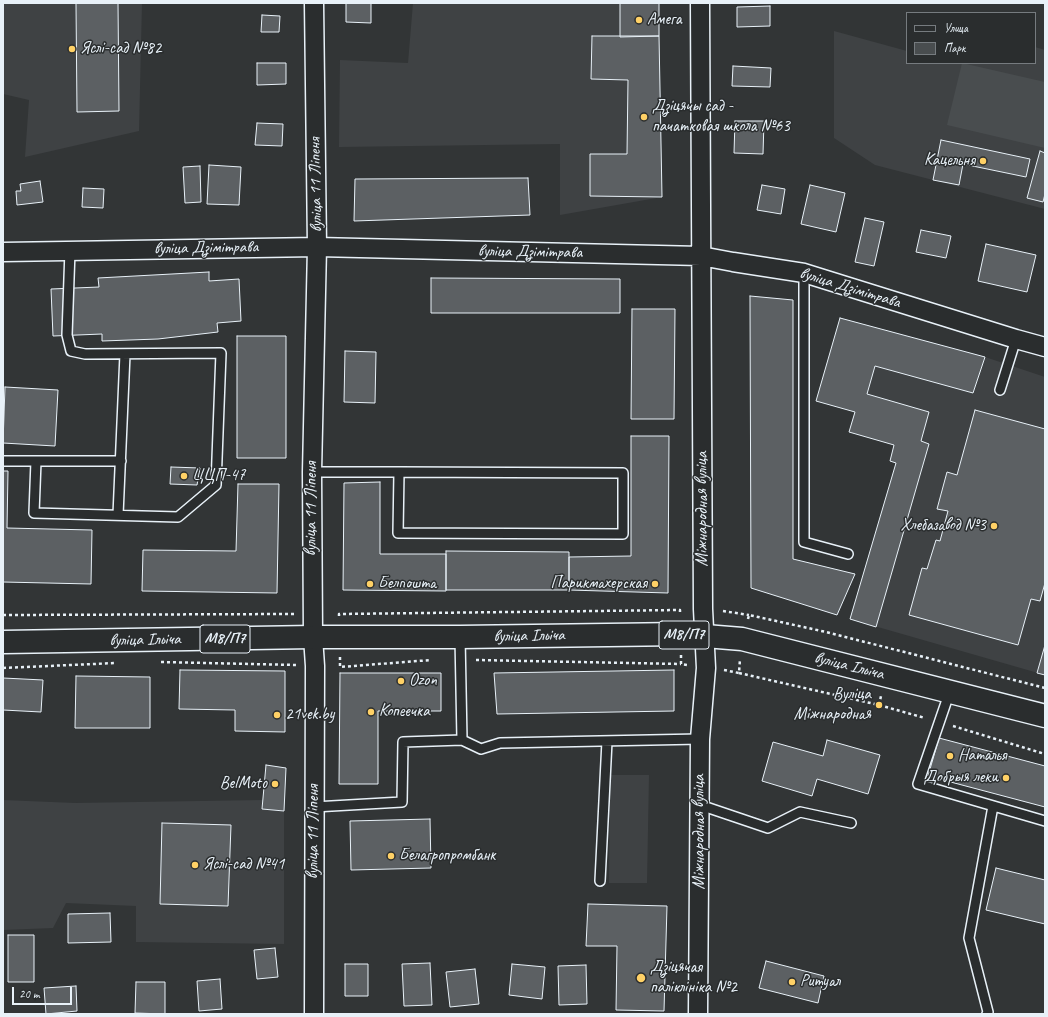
<!DOCTYPE html>
<meta charset="utf-8">
<style>
body{margin:0}
#map{position:relative;width:1048px;height:1017px;overflow:hidden;background:#323536;font-family:Caveat,sans-serif}
canvas{display:block}
.frame{position:absolute;inset:0;border:4px solid #e8f1f8;pointer-events:none}
.legend{position:absolute;left:906px;top:12px;width:130px;height:52px;box-sizing:border-box;background:#2a2d2e;border:1px solid #767b7f;margin:0;padding:5px 7px;list-style:none;font-size:12px;color:#e8f1f8}
.legend li{display:flex;align-items:center;gap:8px;height:20px}
.legend b{width:20px;border:1px solid #767b7f}
.scale{position:absolute;left:12px;top:987px;width:60px;height:18px;box-sizing:border-box;border:2px solid #e8f1f8;border-top:0;padding-left:5px;font-size:12px;line-height:14px;white-space:nowrap;color:#e8f1f8;-webkit-text-stroke:3px #2a2d2e;paint-order:stroke}
</style>
<div id="map">
<canvas width="1048" height="1017"></canvas>
<div class="frame"></div>
<ul class="legend">
<li><b style="height:5px;background:#2a2d2e"></b>Улица</li>
<li><b style="height:11px;background:#494d4f"></b>Парк</li>
</ul>
<div class="scale">20 m</div>
</div>
<script>
const context = document.querySelector('canvas').getContext('2d');
context.lineJoin = 'round';
function fill(path, color) { context.fillStyle = color; context.fill(path, 'evenodd'); }
const poly = rows => new Path2D(rows.map(r => 'M' + r).join(''));
function stroke(path, color, width, dash) { context.strokeStyle = color; context.lineWidth = width; context.lineCap = dash ? 'butt' : 'round'; context.setLineDash(dash || []); context.stroke(path); }
function label(font, color, halo, rows, align = 'center') {
  context.font = font + ' Caveat,sans-serif'; context.lineWidth = 3; context.setLineDash([]); context.textBaseline = 'middle'; context.strokeStyle = halo; context.fillStyle = color; for (const [text, x, y, turn = 0] of rows) {
    context.save(); context.translate(x, y); context.rotate((+turn || 0) * Math.PI / 180); context.textAlign = isNaN(turn) ? turn : align; if (halo) context.strokeText(text, 0, 0); context.fillText(text, 0, 0); context.restore();
  }
}
fill(poly([
 [3,3,142,3,139,131,25,157,29,100,3,94],
 [413,3,659,3,662,197,560,215,560,144,339,147,340,60,408,63],
 [834,31,907,51,907,63,1035,63,1035,47,1045,50,1045,209,875,165,834,138],
 [840,318,985,357,1045,377,1045,675,850,619,896,463,890,461,894,445,849,432,854,412,816,401],
 [610,775,649,775,647,883,609,883],
 [3,800,75,803,263,800,262,809,284,811,284,944,136,942,136,906,66,903,53,928,3,930]
]), '#3f4244');
fill(poly([
 [962,63,1045,82,1045,148,947,125]
]), '#494d4f');
const building = poly([
 [76,3,118,3,119,111,77,112,76,3],
 [346,3,371,3,371,23,346,22,346,3],
 [620,3,659,3,659,36,620,37,620,3],
 [770,6,770,26,737,27,737,7,770,6],
 [262,15,280,16,279,32,261,32,262,15],
 [592,36,659,36,662,197,590,196,590,154,627,154,628,80,591,79,592,36],
 [257,63,286,63,286,84,257,85,257,63],
 [733,66,771,68,770,87,732,86,733,66],
 [735,121,764,121,763,154,734,153,735,121],
 [257,123,283,124,282,146,255,145,257,123],
 [941,140,1030,159,1026,177,963,164,959,185,933,180,941,140],
 [1040,151,1045,153,1045,194,1043,202,1027,198,1040,151],
 [209,165,241,167,239,205,207,204,209,165],
 [200,166,201,202,185,203,183,167,200,166],
 [528,178,530,215,354,221,355,179,528,178],
 [40,181,43,202,17,205,16,191,21,191,20,184,40,181],
 [762,185,785,189,781,214,757,210,762,185],
 [810,185,845,193,836,232,801,224,810,185],
 [83,188,104,189,103,208,82,207,83,188],
 [865,218,884,222,874,266,855,262,865,218],
 [921,230,951,236,946,258,916,252,921,230],
 [986,244,1036,255,1027,292,978,281,986,244],
 [209,272,209,281,239,279,241,321,217,323,218,332,158,339,102,341,102,334,53,336,51,289,99,287,98,278,209,272],
 [431,278,620,279,620,313,431,313,431,278],
 [750,296,793,300,793,559,855,574,837,615,751,588,750,296],
 [632,309,675,309,674,419,631,419,632,309],
 [840,318,985,357,973,393,875,366,867,394,929,412,921,441,929,444,876,627,850,619,896,463,890,461,894,445,849,432,855,412,816,401,840,318],
 [237,336,286,336,286,458,237,458,237,336],
 [345,351,376,352,375,403,344,402,345,351],
 [5,387,58,390,55,446,3,443,5,387],
 [975,410,1045,429,1045,583,1040,601,1031,599,1018,645,909,615,922,568,927,569,936,540,940,541,948,511,937,509,947,472,957,475,975,410],
 [631,436,669,436,668,593,569,590,569,557,631,556,631,436],
 [171,467,200,468,197,485,170,484,171,467],
 [3,471,8,471,7,528,92,530,91,584,3,582,3,471],
 [380,482,380,554,446,554,446,591,343,590,344,483,380,482],
 [238,484,279,484,277,593,142,591,143,550,236,551,238,484],
 [446,551,569,552,569,590,446,590,446,551],
 [1045,645,1045,675,1037,673,1045,645],
 [180,670,285,671,285,732,235,731,235,710,179,709,180,670],
 [674,670,674,711,497,714,494,673,674,670],
 [340,673,441,673,441,711,378,711,378,784,339,784,340,673],
 [76,676,150,677,150,728,75,728,76,676],
 [3,678,43,680,41,712,3,710,3,678],
 [939,738,1045,766,1045,807,928,776,939,738],
 [827,740,880,755,868,794,817,779,812,796,762,781,773,742,823,756,827,740],
 [266,765,286,768,284,811,262,809,266,765],
 [430,819,431,868,351,870,350,821,430,819],
 [162,823,231,825,228,906,160,904,162,823],
 [996,868,1045,880,1045,924,986,910,996,868],
 [588,904,667,906,664,1011,616,1010,617,946,586,946,588,904],
 [110,913,111,942,68,943,68,914,110,913],
 [8,935,34,935,34,982,8,982,8,935],
 [275,948,278,977,257,979,254,950,275,948],
 [766,961,824,976,818,1003,759,988,766,961],
 [430,963,432,1005,404,1006,402,964,430,963],
 [345,964,368,964,368,996,345,996,345,964],
 [512,964,545,967,542,999,509,995,512,964],
 [586,965,587,1004,559,1005,558,966,586,965],
 [475,969,479,1004,450,1007,446,972,475,969],
 [220,979,222,1009,199,1011,197,981,220,979],
 [136,982,165,982,165,1014,135,1013,136,982],
 [76,986,77,1011,46,1014,44,988,76,986]
]);
fill(building, '#5c6063');
stroke(building, '#e8f1f8', 1);
const lane = poly([
 [804,273,804,542,848,554],
 [1000,390,1016,339],
 [3,461,121,461],
 [36,461,34,513,178,517,216,485,221,353,85,354,71,351,67,335,70,250],
 [312,472,399,472,398,533,623,534,623,473,399,472],
 [118,515,125,354],
 [950,691,918,784,1045,821],
 [462,740,481,749,500,743,700,739],
 [700,805,768,828,800,812,851,823],
 [314,807,402,802,403,742,462,740,460,637],
 [600,881,607,741],
 [987,1014,988,1012,969,938,993,806]
]);
const street = poly([
 [3,252,317,247,701,256,733,262,804,273,1016,339,1045,347],
 [314,1014,315,666,313,637,312,472,317,247,314,3],
 [698,1014,700,739,706,668,703,609,700,3]
]);
const primary = poly([
 [3,642,313,637,460,637,681,634,705,636,742,639,1045,716]
]);
stroke(lane, '#e8f1f8', 12);
stroke(street, '#e8f1f8', 21);
stroke(primary, '#e8f1f8', 25);
stroke(poly([
 [723,611,749,615],
 [3,615,294,614],
 [339,616,339,614,680,610,680,614],
 [748,619,749,615,826,632,1045,688],
 [681,655,681,664,687,665],
 [340,657,340,667,431,660],
 [476,660,681,664],
 [161,662,296,665],
 [3,668,116,663],
 [724,670,739,673,740,659],
 [739,673,879,705,925,718],
 [879,705,881,696],
 [953,726,1045,754]
]), '#e8f1f8', 2.5, [3, 3]);
stroke(lane, '#2a2d2e', 9);
stroke(street, '#2a2d2e', 18);
stroke(primary, '#2a2d2e', 22);
for (const [x, y, r, color] of [
 [639,20,4,"#ffd166"],
 [72,49,4,"#ffd166"],
 [644,117,4,"#ffd166"],
 [983,161,4,"#ffd166"],
 [184,476,4,"#ffd166"],
 [994,526,4,"#ffd166"],
 [370,584,4,"#ffd166"],
 [655,584,4,"#ffd166"],
 [401,681,4,"#ffd166"],
 [879,705,4,"#ffd166"],
 [371,712,4,"#ffd166"],
 [277,715,4,"#ffd166"],
 [950,756,4,"#ffd166"],
 [1006,778,4,"#ffd166"],
 [275,784,4,"#ffd166"],
 [391,856,4,"#ffd166"],
 [195,865,4,"#ffd166"],
 [641,978,5,"#ffd166"],
 [792,982,4,"#ffd166"]
]) { const dot = new Path2D(); dot.arc(x, y, r, 0, 2 * Math.PI); context.fillStyle = color; context.fill(dot); stroke(dot, '#2a2d2e', 1.5); }
for (const [x, y, w] of [
 [684,635,50],
 [225,639,50]
]) { const box = new Path2D(); box.roundRect(x - w / 2, y - 14, w, 28, 3); context.fillStyle = '#2a2d2e'; context.fill(box); stroke(box, '#e8f1f8', 1); }
label('bold 16px', '#e8f1f8', null, [
 ["М8/П7",684,635],
 ["М8/П7",225,639]
]);
label('17px', '#e8f1f8', '#2a2d2e', [
 ["Амега",647,20],
 ["Яслі-сад №82",80,49],
 ["Дзіцячы сад -",652,107],
 ["пачатковая школа №63",652,127],
 ["Кацельня",975,161,"right"],
 ["ЦЦП-47",192,476],
 ["Хлебазавод №3",986,526,"right"],
 ["Белпошта",378,584],
 ["Парикмахерская",647,584,"right"],
 ["Ozon",409,681],
 ["Вуліца",871,695,"right"],
 ["Міжнародная",871,715,"right"],
 ["Копеечка",379,712],
 ["21vek.by",285,715],
 ["Наталья",958,756],
 ["Добрыя леки",998,778,"right"],
 ["BelMoto",267,784,"right"],
 ["Белагропромбанк",399,856],
 ["Яслі-сад №41",203,865],
 ["Дзіцячая",650,968],
 ["паліклініка №2",650,988],
 ["Ритуал",800,982]
], 'left');
label('17px', '#e8f1f8', '#2a2d2e', [
 ["вуліца 11 Ліпеня",316,185,-91],
 ["вуліца Дзімітрава",206,248,-1],
 ["вуліца Дзімітрава",530,252,1],
 ["вуліца Дзімітрава",850,288,17],
 ["вуліца 11 Ліпеня",312,509,-90],
 ["Міжнародная вуліца",703,509,-90],
 ["вуліца Ільіча",529,636,-1],
 ["вуліца Ільіча",145,640,-1],
 ["вуліца Ільіча",849,666,14],
 ["вуліца 11 Ліпеня",314,832,-90],
 ["Міжнародная вуліца",700,832,-90]
]);
</script>
